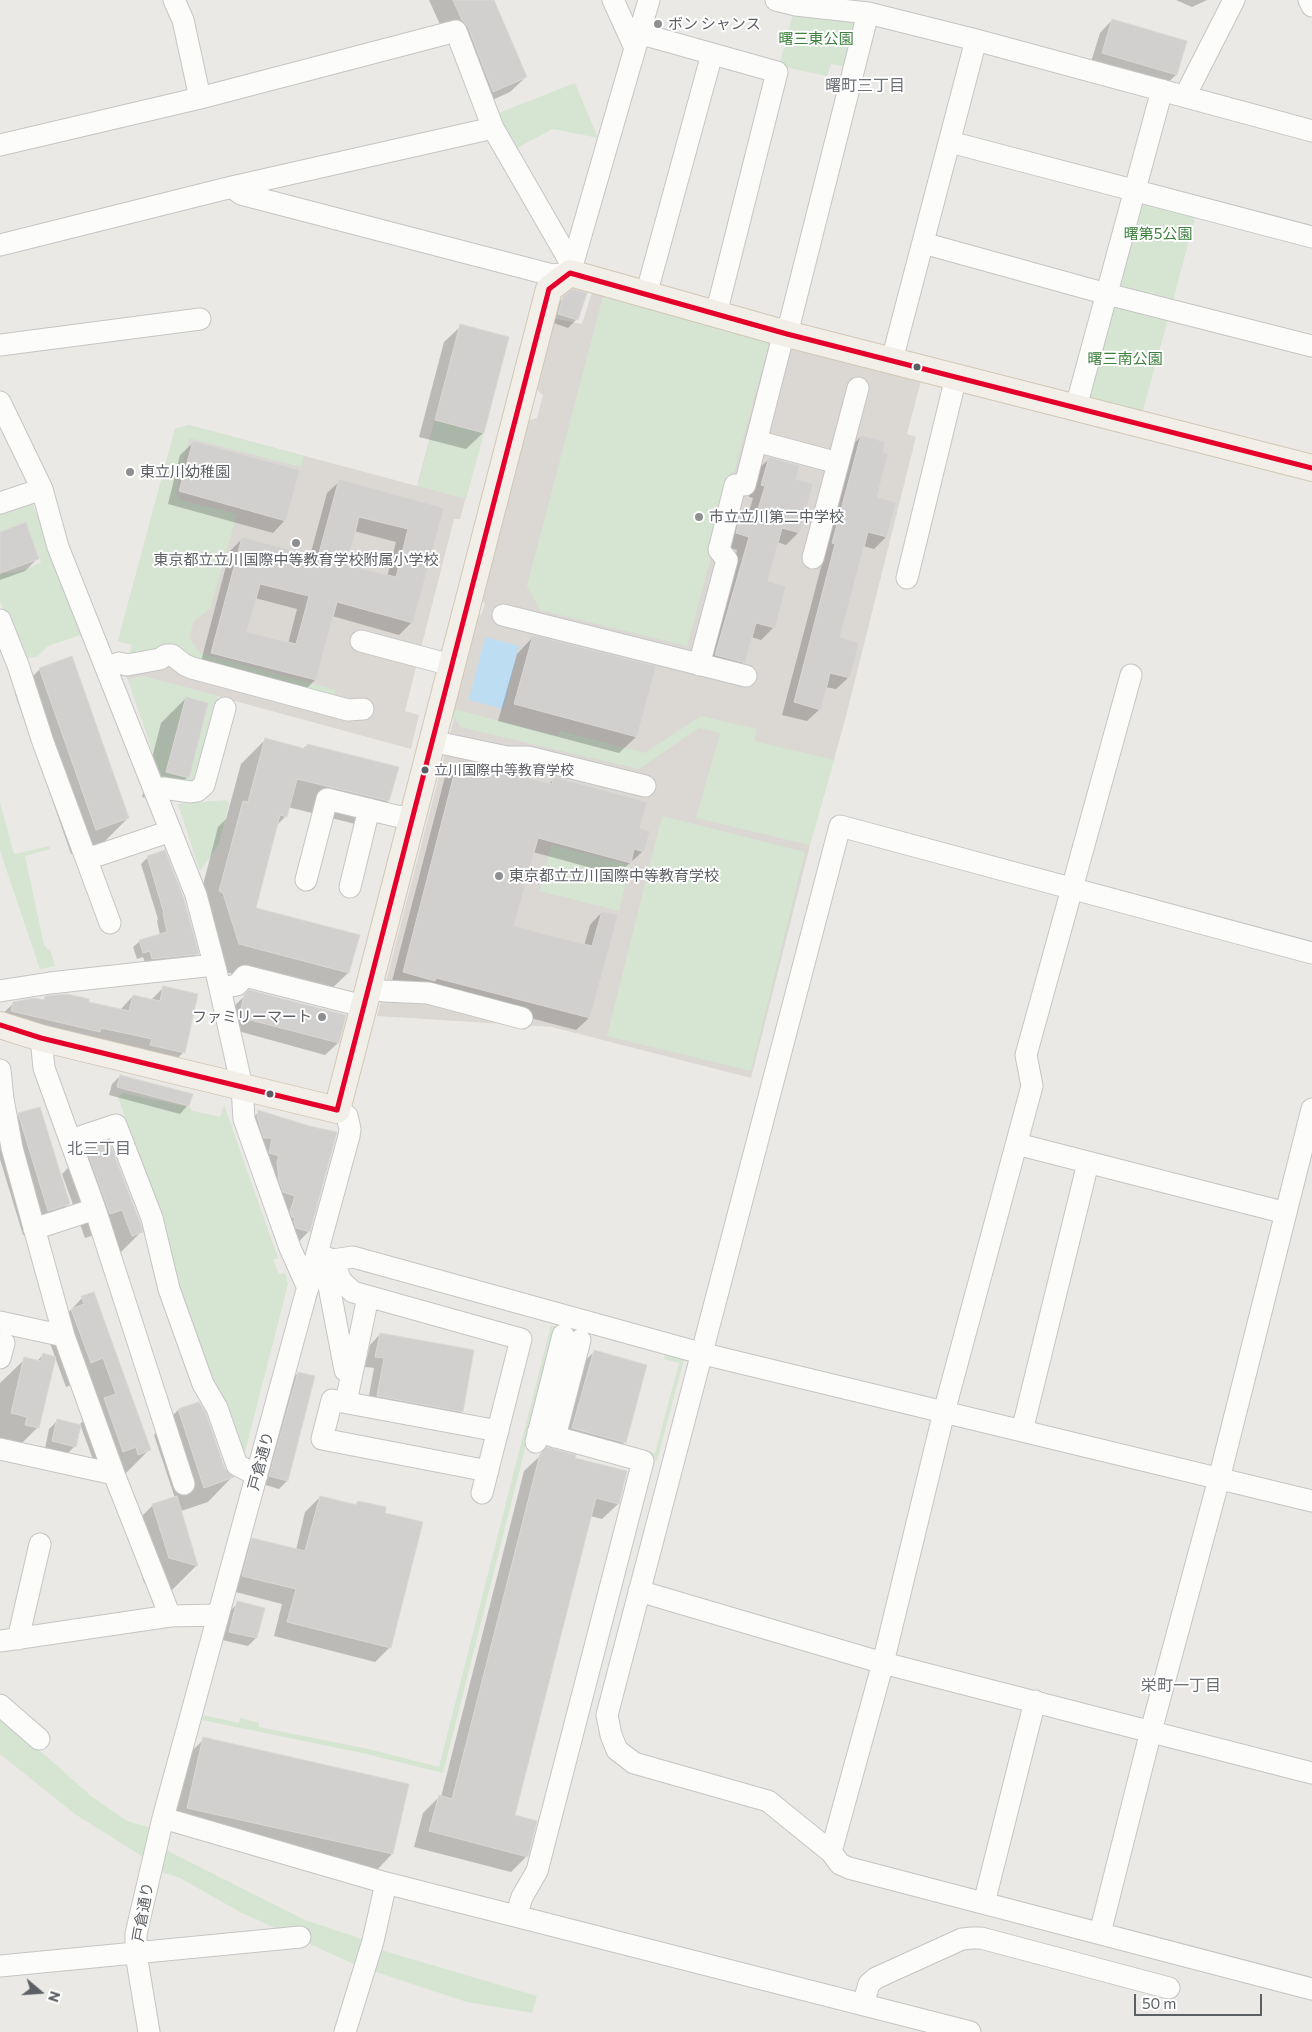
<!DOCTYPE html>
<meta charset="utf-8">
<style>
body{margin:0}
#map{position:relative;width:1312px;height:2032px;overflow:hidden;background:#ebe9e5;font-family:Commissioner,sans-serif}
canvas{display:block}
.north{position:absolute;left:15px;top:1967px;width:50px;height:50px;-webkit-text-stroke:4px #fff;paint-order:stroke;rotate:108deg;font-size:14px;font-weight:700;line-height:20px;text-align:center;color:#5c5f63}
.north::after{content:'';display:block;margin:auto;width:18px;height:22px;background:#5c5f63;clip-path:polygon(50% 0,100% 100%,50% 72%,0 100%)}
.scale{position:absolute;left:1134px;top:1994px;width:128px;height:22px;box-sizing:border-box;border:2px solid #5c5f63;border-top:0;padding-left:6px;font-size:15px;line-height:18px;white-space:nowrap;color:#5c5f63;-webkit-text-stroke:4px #fff;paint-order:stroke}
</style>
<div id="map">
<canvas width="1312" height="2032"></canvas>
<div class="north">N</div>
<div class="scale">50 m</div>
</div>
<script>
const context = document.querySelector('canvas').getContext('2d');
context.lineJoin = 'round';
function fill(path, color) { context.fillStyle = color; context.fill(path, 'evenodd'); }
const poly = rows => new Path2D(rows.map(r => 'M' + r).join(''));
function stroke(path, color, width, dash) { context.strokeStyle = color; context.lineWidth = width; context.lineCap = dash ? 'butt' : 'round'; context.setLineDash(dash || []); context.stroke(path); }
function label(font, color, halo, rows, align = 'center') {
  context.font = font + ' Commissioner,"Noto Sans JP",sans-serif'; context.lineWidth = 4; context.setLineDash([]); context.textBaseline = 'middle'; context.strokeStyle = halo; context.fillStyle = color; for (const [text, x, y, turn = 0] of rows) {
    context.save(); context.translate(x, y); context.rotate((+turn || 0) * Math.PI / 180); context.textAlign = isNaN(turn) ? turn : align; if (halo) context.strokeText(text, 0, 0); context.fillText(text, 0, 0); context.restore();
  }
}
fill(poly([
 [592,292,765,337,769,343,790,349,796,345,922,377,907,434,916,437,845,720,810,845,751,1078,552,1027,377,1016,454,718,451,711,478,614,481,615,485,604,482,601,527,421,537,418,543,395,536,389,553,318,582,324],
 [460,324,509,337,460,519,454,519,405,711,419,715,411,749,143,676,128,680,125,674,132,645,118,641,175,429,189,425,417,486]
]), '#dbd8d4');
fill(poly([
 [795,6,866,15,853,68,831,64,827,76,779,66],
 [575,83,598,138,553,129,513,150,496,114],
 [1136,194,1197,210,1171,308,1111,293],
 [603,296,765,337,769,343,687,646,540,610,527,586],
 [1110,297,1170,312,1140,421,1079,405],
 [435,420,484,433,466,499,418,486],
 [189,425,304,456,301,467,189,438,176,492,180,500,237,514,210,609,194,621,189,638,200,653,336,690,333,701,201,665,128,659,132,645,118,641,175,429],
 [29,502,33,505,86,633,48,646,37,657,25,658,0,601,0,575,4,573,17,572,41,563,26,522,0,532,0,512],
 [143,676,218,696,197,779,193,782,164,780,158,768,128,680],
 [457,710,558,736,560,731,645,753,701,716,757,729,754,741,834,760,810,845,696,818,720,733,699,728,639,769,460,727,451,711],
 [226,800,229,803,219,844,201,870,199,869,178,804],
 [0,803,14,854,49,846,50,849,25,856,44,945,51,952,55,966,40,969,0,851],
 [662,816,805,852,751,1071,607,1036],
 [551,845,630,865,619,911,540,891],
 [123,1093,189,1107,193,1111,220,1117,224,1105,278,1258,273,1260,279,1274,285,1273,288,1284,245,1452,239,1451,208,1382,157,1212,118,1097],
 [551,1325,588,1336,527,1441,443,1773,362,1753,202,1720,204,1715,239,1723,240,1718,259,1723,259,1727,368,1749,439,1767],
 [666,1354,685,1356,657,1461,637,1456,640,1449,655,1453,679,1363,664,1359],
 [0,1715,91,1796,127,1821,151,1828,166,1850,305,1920,365,1940,381,1950,537,1996,532,2013,467,2002,358,1966,240,1912,180,1878,162,1872,148,1860,75,1814,0,1754]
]), '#d5e5d2');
fill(poly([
 [485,637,519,646,503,709,469,700]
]), '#bdddf2');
fill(poly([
 [429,0,493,0,526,77,510,92,477,107,452,43,442,29],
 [1176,0,1207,0,1192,7],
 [1112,20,1185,42,1176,75,1163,87,1090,65,1100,33],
 [586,294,576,320,568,328,551,322,555,307,563,298],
 [461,326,508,338,483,433,466,449,419,437,444,342],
 [861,436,886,537,874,549,863,546,838,638,849,677,836,689,825,687,820,709,807,721,782,715,824,556,849,449],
 [193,443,285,520,273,533,168,504,180,455],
 [769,459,795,480,799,532,786,545,777,542,766,582,785,586,773,628,761,640,751,637,744,662,731,675,704,668,737,550,724,546,729,526,742,513,748,515,753,498,749,497,756,471],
 [340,481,442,509,412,622,399,635,332,616,315,680,303,692,200,665,230,551,243,538,310,556,327,493],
 [354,531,396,542,387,577,345,566],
 [255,598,297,609,288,644,246,633],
 [0,533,38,558,25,571,0,580],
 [533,637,636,737,619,753,498,721,517,654],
 [40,669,128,818,103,843,71,854,15,694],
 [186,698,188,777,163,802,142,797,161,723],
 [266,739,303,749,307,745,398,768,388,801,363,826,288,807,286,816,276,826,254,909,348,973,323,997,214,969,195,916,218,827,226,819,241,764],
 [458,761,548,785,554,779,638,829,643,851,617,875,533,852,513,927,584,946,590,925,602,912,589,1018,576,1030,424,990,391,985,446,773],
 [148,857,197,954,191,960,146,965,143,957,137,959,133,947,140,941,160,935,157,921,158,919,141,864],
 [163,988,184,1052,167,1068,0,1016,14,1003,42,1001,46,998,87,1003,120,1010,133,996,151,1000],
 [250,991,345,1016,338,1043,325,1055,227,1028,232,1008],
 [120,1076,188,1105,180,1114,109,1095,112,1084],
 [259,1112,309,1128,309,1231,294,1247,243,1127],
 [19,1115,68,1204,44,1229,23,1235,0,1159,0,1134],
 [87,1149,141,1232,116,1257,97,1234,85,1238,62,1174],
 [82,1298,150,1449,125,1474,99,1476,80,1424,90,1414,78,1382,66,1387,47,1335],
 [380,1334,462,1411,451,1422,367,1406,374,1368,365,1367,370,1345],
 [594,1352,624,1443,608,1459,556,1445,577,1368],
 [43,1355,38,1427,13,1452,0,1441,0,1383,25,1359,37,1361],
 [298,1373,287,1481,279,1489,262,1484,290,1381],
 [178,1410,224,1470,232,1477,208,1502,181,1511,197,1565,172,1590,144,1583,128,1530,153,1505,175,1498,154,1435],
 [57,1421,75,1446,67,1454,45,1449,49,1429],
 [541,1455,574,1458,618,1504,602,1519,590,1516,514,1816,527,1856,511,1872,414,1847,423,1813,439,1797,441,1797,524,1471],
 [320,1497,354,1506,358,1502,383,1514,390,1647,375,1662,274,1636,282,1604,228,1590,238,1554,253,1539,296,1550,305,1512],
 [238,1603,263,1609,256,1638,248,1646,222,1640,230,1611],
 [204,1739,392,1854,376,1871,171,1824,187,1756]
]), '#0003');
const building = poly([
 [453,0,494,0,527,77,493,92,468,27,462,20,453,0],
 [1112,19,1187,41,1177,75,1102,53,1112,19],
 [573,289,587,293,578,320,558,314,563,297,573,289],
 [460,324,509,337,484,433,435,420,460,324],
 [861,435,885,442,883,452,888,454,877,497,896,502,887,537,868,532,840,637,859,643,850,678,830,673,821,710,794,702,835,544,832,543,861,435],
 [193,441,300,470,286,521,179,491,193,441],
 [769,457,800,466,796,479,813,484,800,533,782,528,768,581,786,586,775,628,756,623,745,663,715,655,749,537,736,533,741,512,756,516,765,486,761,485,769,457],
 [339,479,444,508,413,623,337,602,316,680,211,653,242,537,318,557,339,479],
 [359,517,408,529,396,577,347,565,359,517],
 [260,584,309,596,296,644,247,632,260,584],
 [26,522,39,559,0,573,0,532,26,522],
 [533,635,656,666,637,737,514,704,533,635],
 [72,656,129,818,96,830,39,668,72,656],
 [186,697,208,703,189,778,166,772,186,697],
 [265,738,306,749,307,744,399,767,389,801,297,779,287,817,280,815,256,908,360,935,349,973,239,944,223,893,219,891,243,801,248,802,265,738],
 [458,759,491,766,490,768,552,784,554,777,647,802,640,828,650,831,644,852,634,849,631,863,538,838,514,926,592,946,602,911,618,915,590,1018,436,978,435,981,403,972,458,759],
 [165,850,184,899,199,954,152,959,150,951,143,953,139,940,167,932,163,913,164,913,147,856,165,850],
 [163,986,198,994,185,1053,150,1045,152,1039,101,1028,100,1032,11,1011,13,1002,34,998,44,1000,45,996,67,994,89,999,89,1002,129,1011,133,995,160,1001,163,986],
 [249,990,346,1015,339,1043,239,1017,244,995,249,990],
 [120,1075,193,1094,189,1106,117,1087,120,1075],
 [40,1107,70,1204,48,1211,18,1113,40,1107],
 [258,1110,309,1126,337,1132,310,1232,296,1228,294,1221,295,1218,292,1217,290,1212,295,1196,283,1192,279,1181,277,1162,279,1156,269,1153,272,1138,264,1138,257,1117,258,1110],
 [109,1141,140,1222,143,1232,132,1236,122,1210,110,1214,86,1148,109,1141],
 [94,1292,151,1450,138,1455,136,1447,123,1452,104,1398,116,1394,103,1358,91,1363,71,1309,84,1304,81,1296,94,1292],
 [380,1333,474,1350,463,1412,377,1396,384,1358,375,1357,380,1333],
 [594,1350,647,1365,626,1443,572,1428,594,1350],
 [43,1353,56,1357,39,1428,25,1425,27,1417,11,1413,24,1357,41,1361,43,1353],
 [298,1372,315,1376,288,1481,269,1476,298,1372],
 [199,1402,206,1413,225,1469,234,1477,204,1488,178,1409,199,1402],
 [57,1419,81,1425,76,1447,52,1441,57,1419],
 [547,1447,576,1455,575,1458,627,1471,619,1504,596,1498,515,1815,537,1821,528,1857,429,1831,439,1795,452,1799,540,1454,547,1447],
 [177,1496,198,1566,169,1558,152,1504,177,1496],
 [320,1496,357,1505,358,1501,386,1507,385,1513,423,1522,391,1648,287,1622,296,1589,242,1576,252,1538,305,1551,320,1496],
 [237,1601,265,1608,257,1638,229,1632,237,1601],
 [203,1737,409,1784,393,1854,187,1808,203,1737]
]);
fill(building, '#d1d0ce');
stroke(building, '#dad8d4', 1);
const minor = poly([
 [174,0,183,20,200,98],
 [613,0,634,46],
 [776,0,796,5,868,13,976,40,1312,131],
 [1309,0,1312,6],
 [638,33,777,72,716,314],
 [1185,96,1234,0],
 [950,142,1312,237],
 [0,145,200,98,456,31,493,128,573,267],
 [232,187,241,194,552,275,570,273,649,0],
 [923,243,1107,294,1312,346],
 [0,245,232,187,493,128],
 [646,295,712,54],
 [0,345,200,319],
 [892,360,976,40],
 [0,402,42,489,58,547,196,895,216,971,234,1051,242,1087,244,1119,290,1248,308,1288],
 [1076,407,1162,90],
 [756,441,838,463],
 [0,503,42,489],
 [813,558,858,388],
 [907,578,956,377],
 [503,615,746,676],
 [0,620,18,665,43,742,110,923],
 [361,641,451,665],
 [699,665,727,560,719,550,735,485,745,485,782,340,787,334,868,13],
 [106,668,119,663,127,665,160,659,166,655,172,655,185,665,192,668,348,710,363,709],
 [431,741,507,757,528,757,645,786],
 [156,791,163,788,191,792,197,791,204,785,225,708],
 [87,859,171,831],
 [306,880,327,799,396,816,411,818],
 [350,887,369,809],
 [1312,953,840,826,607,1715,611,1735,617,1750,634,1763,768,1801,831,1852,840,1864,849,1868,1312,1989],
 [220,988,237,985,245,976,363,1006],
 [368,988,384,991,428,993,522,1018],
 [0,991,50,983,214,965],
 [41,1038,44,1068,95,1209,184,1484],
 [0,1070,3,1099,12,1148,64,1336,114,1474,170,1616],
 [71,1140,116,1125,152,1218,169,1289,203,1384,217,1408,237,1465,257,1475],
 [1017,1144,1286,1213],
 [34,1229,95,1209],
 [318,1255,333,1260,353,1257,704,1354,1312,1501],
 [333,1260,341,1281,353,1292,521,1339,482,1493],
 [332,1265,328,1281,345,1370,352,1371],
 [0,1322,64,1336],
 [0,1358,4,1343],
 [346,1402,368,1297],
 [1022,1431,1088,1163],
 [555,1437,580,1340],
 [536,1442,563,1335],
 [0,1449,114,1474],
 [488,1471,322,1439,332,1400,498,1431],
 [639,1591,883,1663,1312,1773],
 [18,1639,40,1544],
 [0,1641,170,1616,218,1615],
 [0,1705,39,1739],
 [163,1818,386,1883,970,2032],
 [831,1852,883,1663,944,1412,1032,1086,1026,1055,1131,675],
 [984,1903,1035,1701],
 [516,1916,522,1897,537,1871,643,1461,538,1432],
 [1100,1933,1151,1731,1219,1479,1312,1109],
 [0,1966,300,1937],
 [863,2005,869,1984,876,1978,962,1939,972,1938,981,1938,1169,1988],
 [149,2032,136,1954,136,1934,163,1818,349,1136,350,1129,347,1116,337,1110],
 [345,2032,373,1941,386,1883]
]);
const major = poly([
 [0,1025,41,1038,337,1110,549,289,570,273,787,334,1312,468]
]);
stroke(minor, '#c5c5c5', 23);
stroke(major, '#d1c7b5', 28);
stroke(minor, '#fcfcfb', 21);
stroke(major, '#f2efe8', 26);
stroke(poly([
 [0,1025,41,1038,337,1110,549,289,570,273,787,334,1312,468]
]), '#e4002b', 5);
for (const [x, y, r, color] of [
 [658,24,5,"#8e8f90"],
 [917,367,4.5,"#5c5f63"],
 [130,472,5,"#8e8f90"],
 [699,517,5,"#8e8f90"],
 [296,543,5,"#8e8f90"],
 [425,770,4.5,"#5c5f63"],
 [499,876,5,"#8e8f90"],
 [322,1017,5,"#8e8f90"],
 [270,1094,4.5,"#5c5f63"]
]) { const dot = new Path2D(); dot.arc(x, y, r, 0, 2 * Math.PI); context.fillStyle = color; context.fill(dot); stroke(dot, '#fff', 2); }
label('14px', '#5c5f63', '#fff', [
 ["立川国際中等教育学校",434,770]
], 'left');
label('15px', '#5c5f63', '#fff', [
 ["ボン シャンス",668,24],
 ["東立川幼稚園",140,472],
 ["市立立川第二中学校",709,517],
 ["東京都立立川国際中等教育学校附属小学校",296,560,"center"],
 ["東京都立立川国際中等教育学校",509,876],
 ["ファミリーマート",312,1017,"right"]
], 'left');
label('15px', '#3d803d', '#fff', [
 ["曙三東公園",816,39],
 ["曙第5公園",1158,234],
 ["曙三南公園",1125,359]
]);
label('15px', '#5c5f63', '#fff', [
 ["戸倉通り",261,1461,-75],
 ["戸倉通り",143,1912,-80]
]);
label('16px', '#6d7175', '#fff', [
 ["曙町三丁目",865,86],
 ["北三丁目",99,1149],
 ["栄町一丁目",1181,1686]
]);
</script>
